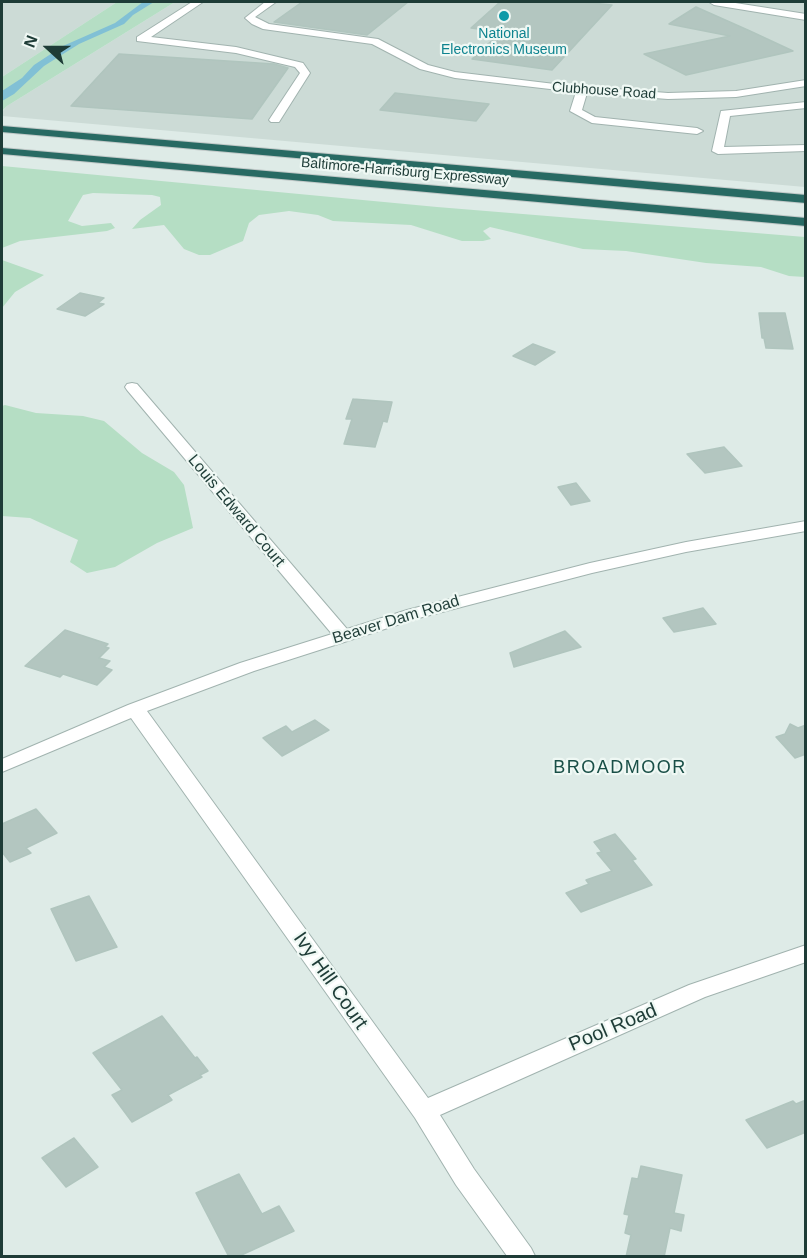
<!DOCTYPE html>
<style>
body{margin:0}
#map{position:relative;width:807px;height:1258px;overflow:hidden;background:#deebe7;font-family:Arial,sans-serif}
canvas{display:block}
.frame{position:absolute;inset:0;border:3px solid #1e3c37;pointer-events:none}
.north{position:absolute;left:18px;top:18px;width:60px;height:60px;-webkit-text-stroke:4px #eff8f4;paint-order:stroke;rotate:291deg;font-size:16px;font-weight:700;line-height:24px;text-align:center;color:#1e3c37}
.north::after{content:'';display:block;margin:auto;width:21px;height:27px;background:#1e3c37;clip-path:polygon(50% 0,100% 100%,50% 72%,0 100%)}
</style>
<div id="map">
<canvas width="807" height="1258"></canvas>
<div class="frame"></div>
<div class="north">N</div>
</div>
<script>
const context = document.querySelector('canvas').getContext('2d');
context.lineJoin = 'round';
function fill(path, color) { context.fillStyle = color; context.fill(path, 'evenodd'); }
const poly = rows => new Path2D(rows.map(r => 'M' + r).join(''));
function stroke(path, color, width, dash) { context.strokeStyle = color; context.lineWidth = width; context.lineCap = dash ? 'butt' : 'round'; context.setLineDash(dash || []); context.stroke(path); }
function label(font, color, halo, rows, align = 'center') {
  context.font = font + ' Arial,sans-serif'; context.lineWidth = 4.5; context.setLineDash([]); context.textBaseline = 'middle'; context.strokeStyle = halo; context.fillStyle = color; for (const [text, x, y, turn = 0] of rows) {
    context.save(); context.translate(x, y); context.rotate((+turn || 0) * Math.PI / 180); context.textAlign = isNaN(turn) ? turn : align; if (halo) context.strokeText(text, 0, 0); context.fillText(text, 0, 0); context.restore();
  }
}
fill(poly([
 [2,2,117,2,2,77],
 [175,2,805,2,805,187,2,116,2,112,7,106]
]), '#ccdbd6');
fill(poly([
 [117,2,175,2,7,106,2,111,2,77],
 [2,166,437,207,805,237,805,277,789,276,761,267,706,263,626,251,583,249,490,227,483,231,491,239,483,241,462,241,411,225,333,221,318,215,289,211,259,215,249,223,243,241,210,255,199,255,184,249,164,225,132,229,140,220,161,205,160,197,152,195,93,193,83,195,68,221,82,226,111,223,115,228,107,231,20,241,2,248],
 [2,260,44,275,15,292,2,308],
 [5,405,36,413,83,416,104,421,142,453,174,472,184,485,193,528,157,543,115,567,87,573,70,562,78,540,30,518,2,516,2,406]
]), '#b5dec4');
fill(poly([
 [143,2,154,2,133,15,124,24,79,44,44,66,14,94,2,101,2,91,22,78,34,65,63,46,115,23]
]), '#81c0d5');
const building = poly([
 [302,2,408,2,367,35,274,22,302,2],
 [500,2,581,2,612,5,552,70,472,59,501,32,471,28,500,2],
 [696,7,750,31,793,51,686,75,644,54,730,36,669,24,696,7],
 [119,54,274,64,288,68,252,119,71,106,119,54],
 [395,93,489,104,476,121,380,110,395,93],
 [80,293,104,298,98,303,104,304,85,316,57,309,80,293],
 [759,313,785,313,793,349,766,348,764,338,762,338,759,313],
 [533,344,555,352,535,365,513,356,533,344],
 [353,399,392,402,387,422,383,421,375,447,344,444,352,419,346,419,353,399],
 [724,447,742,466,705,473,687,454,724,447],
 [576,483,590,501,571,505,558,487,576,483],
 [703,608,716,624,674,632,663,618,703,608],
 [65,630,108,644,105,647,109,648,99,658,110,661,104,667,112,670,97,685,63,674,60,677,25,666,65,630],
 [565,631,581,647,514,667,510,653,565,631],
 [315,720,329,730,282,756,263,738,286,726,292,732,315,720],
 [790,724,798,728,806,725,806,754,795,758,776,737,785,734,790,724],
 [36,809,57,833,26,848,31,853,10,862,2,852,2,824,36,809],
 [615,834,636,859,632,860,652,885,581,912,566,893,589,884,586,880,612,871,597,853,602,852,594,842,615,834],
 [89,896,117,947,76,961,51,909,89,896],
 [162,1016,195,1058,197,1057,208,1071,200,1075,202,1077,168,1095,172,1100,132,1122,112,1095,122,1090,93,1053,162,1016],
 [806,1100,806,1132,767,1148,746,1120,793,1101,796,1104,806,1100],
 [74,1138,98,1167,66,1187,42,1158,74,1138],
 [641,1166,682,1175,674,1213,684,1215,681,1231,670,1228,664,1257,626,1257,631,1235,625,1233,629,1215,624,1214,632,1178,638,1179,641,1166],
 [239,1174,262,1214,279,1206,294,1231,237,1257,229,1257,196,1193,239,1174]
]);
fill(building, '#b3c6c0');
stroke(building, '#b0c5be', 1.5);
const minor = poly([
 [192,2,203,2,151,37,236,47,303,63,310,73,279,122,271,122,269,120,300,73,295,67,236,53,137,41,137,37,192,2],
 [265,2,276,2,255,17,269,24,378,39,428,65,455,72,563,85,668,93,736,91,806,80,806,86,736,97,668,99,587,93,582,110,595,117,697,128,703,131,697,134,592,123,570,111,576,92,455,78,420,69,372,44,263,29,252,24,245,18,265,2],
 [709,2,729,2,806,14,806,20,714,5,709,2],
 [806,102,806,108,730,116,724,147,806,145,806,151,718,154,712,151,721,111,806,102],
 [132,383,137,384,347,629,407,610,590,563,686,542,806,521,806,531,686,552,592,573,419,618,254,671,147,711,428,1098,689,985,806,945,806,962,705,997,440,1115,474,1169,531,1248,535,1256,507,1256,456,1185,415,1118,131,718,2,772,2,759,128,705,240,663,332,634,127,390,125,387,127,384,132,383]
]);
const highway = poly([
 [2,126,806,195,806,203,2,132,2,126],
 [2,148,806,218,806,226,2,154,2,148]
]);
stroke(minor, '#a1b3af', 2);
stroke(highway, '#c0c8c7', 2);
fill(minor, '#fff');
fill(highway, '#286a63');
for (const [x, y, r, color] of [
 [504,16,6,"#0f9aa8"]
]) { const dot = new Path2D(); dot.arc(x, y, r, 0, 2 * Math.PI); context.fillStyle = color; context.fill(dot); stroke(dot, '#eff8f4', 2); }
label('14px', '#0d838f', '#eff8f4', [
 ["National",504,34],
 ["Electronics Museum",504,50]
]);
label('14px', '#1e3c37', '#eff8f4', [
 ["Clubhouse Road",604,91,4],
 ["Baltimore-Harrisburg Expressway",405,172,5]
]);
label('16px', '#1e3c37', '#eff8f4', [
 ["Louis Edward Court",236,511,50],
 ["Beaver Dam Road",396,620,-17]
]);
context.letterSpacing = '1.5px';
label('18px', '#194f47', '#eff8f4', [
 ["BROADMOOR",620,768]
]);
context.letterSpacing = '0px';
label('20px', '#1e3c37', '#eff8f4', [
 ["Ivy Hill Court",330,981,55],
 ["Pool Road",613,1028,-23]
]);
</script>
